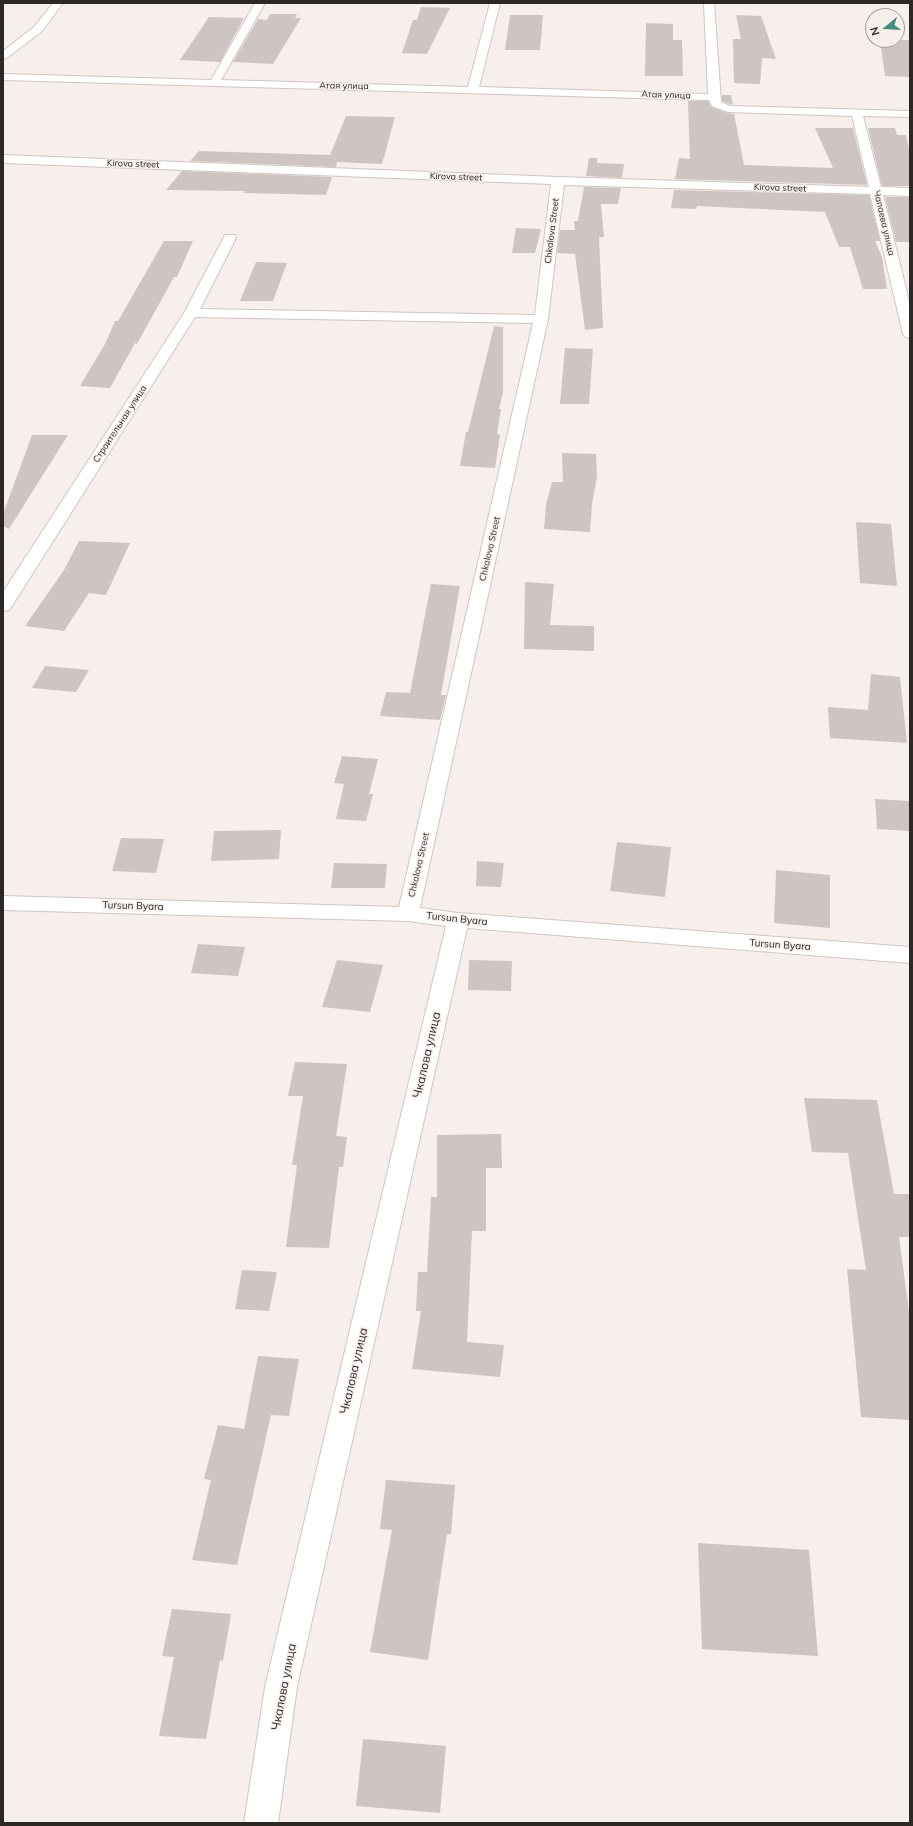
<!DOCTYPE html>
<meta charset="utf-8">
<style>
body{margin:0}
#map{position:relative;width:913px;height:1826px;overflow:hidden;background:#f7efeb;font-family:Mulish,sans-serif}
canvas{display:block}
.frame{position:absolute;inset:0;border:4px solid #2b2826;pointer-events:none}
.north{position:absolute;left:865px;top:8px;width:40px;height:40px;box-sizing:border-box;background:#f7efeb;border:1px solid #a59f9c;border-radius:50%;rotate:252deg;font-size:11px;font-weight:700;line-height:16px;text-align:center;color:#2b2826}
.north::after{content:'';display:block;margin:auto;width:14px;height:18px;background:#498d81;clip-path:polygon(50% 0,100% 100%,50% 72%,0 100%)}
</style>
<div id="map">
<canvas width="913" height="1826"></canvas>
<div class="frame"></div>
<div class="north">N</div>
</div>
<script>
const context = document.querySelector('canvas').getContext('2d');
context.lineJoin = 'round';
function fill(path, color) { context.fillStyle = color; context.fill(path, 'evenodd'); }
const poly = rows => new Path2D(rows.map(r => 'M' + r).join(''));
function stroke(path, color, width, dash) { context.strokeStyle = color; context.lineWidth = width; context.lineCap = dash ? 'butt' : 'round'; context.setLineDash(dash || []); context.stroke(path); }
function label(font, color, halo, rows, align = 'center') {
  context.font = font + ' Mulish,sans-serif'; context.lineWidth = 3; context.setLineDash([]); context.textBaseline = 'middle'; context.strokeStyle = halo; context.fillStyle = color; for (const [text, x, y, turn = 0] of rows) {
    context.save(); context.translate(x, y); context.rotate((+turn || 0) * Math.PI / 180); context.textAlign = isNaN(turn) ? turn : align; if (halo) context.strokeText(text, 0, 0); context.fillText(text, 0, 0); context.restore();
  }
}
fill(poly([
 [421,7,450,8,427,54,402,53,413,20,417,20],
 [270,14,297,14,295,18,301,18,273,64,233,62,258,19,267,20],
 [510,15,543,15,540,50,505,50],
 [736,15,761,16,776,59,762,58,760,84,734,83,733,39,741,39],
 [209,17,244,18,220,62,180,60],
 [646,23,673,24,673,40,682,40,683,76,645,76],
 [880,40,910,40,910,77,885,76],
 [722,95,731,95,733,105,722,101],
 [688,101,708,101,711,107,727,113,734,114,744,165,833,168,815,128,853,128,867,185,675,179,679,158,690,159],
 [346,116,395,117,382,164,337,162,336,167,190,161,199,151,330,155],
 [868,128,895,128,897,135,906,135,910,154,910,186,882,186],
 [589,158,597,158,597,163,624,164,622,178,586,176],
 [182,171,332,177,326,195,244,193,245,191,166,190],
 [584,187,621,188,618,204,601,204,604,237,599,237,603,328,585,330,575,254,557,253,560,230,575,230,574,221,578,221],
 [674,190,869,195,880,241,875,241,882,257,887,289,863,289,850,247,839,247,825,212,697,206,696,209,671,208],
 [885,197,910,197,910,242,896,242],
 [516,228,541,229,535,253,512,253],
 [164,241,193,241,177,277,174,277,137,344,135,343,110,388,80,386,105,344,115,321,118,321],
 [256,262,287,263,273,301,240,301],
 [494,326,503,327,503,392,499,409,501,409,497,434,500,435,495,468,460,466,466,432,468,432],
 [565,348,593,349,589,404,560,404],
 [32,435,68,435,9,529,3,526,3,514],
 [562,453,596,454,597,477,592,504,590,532,544,529,546,505,552,482,563,482],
 [856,522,891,524,897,586,860,583],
 [79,541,130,543,106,595,89,593,64,631,25,626,64,570],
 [525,582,554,584,550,625,594,626,594,651,524,649],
 [431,584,460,586,441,695,446,695,440,720,380,716,386,692,410,693],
 [45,666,89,670,76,692,32,688],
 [871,674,900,677,907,743,830,738,828,707,868,710],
 [342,756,378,759,369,794,373,794,366,821,336,819,344,784,334,783],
 [875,799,910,801,910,831,877,829],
 [281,830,279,859,211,861,214,831],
 [121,838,164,839,156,873,112,871],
 [617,842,671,847,665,897,610,891],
 [477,861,504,863,501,887,476,886],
 [334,863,387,864,385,888,331,888],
 [776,870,830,875,830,928,774,923],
 [198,944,245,947,238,976,191,973],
 [337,960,383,965,370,1012,322,1007],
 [469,960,512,961,511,991,468,990],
 [295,1062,347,1064,336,1136,347,1137,343,1167,339,1167,329,1248,286,1247,297,1165,292,1165,303,1096,288,1096],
 [804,1098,877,1100,894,1194,910,1194,910,1237,899,1237,910,1319,910,1420,861,1417,847,1269,866,1270,848,1153,812,1152],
 [501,1134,502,1168,486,1168,486,1231,472,1231,467,1342,504,1345,500,1377,412,1369,421,1311,416,1311,418,1272,427,1272,431,1197,437,1197,437,1135],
 [242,1270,277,1272,269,1311,235,1309],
 [258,1356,299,1359,289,1416,271,1415,237,1565,192,1560,211,1480,204,1479,218,1425,244,1429],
 [386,1480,455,1485,451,1534,447,1534,428,1660,370,1652,392,1530,380,1529],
 [698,1543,809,1550,818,1656,702,1649],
 [172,1609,231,1614,223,1661,220,1660,206,1739,159,1736,174,1657,162,1656],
 [363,1739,446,1746,440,1813,356,1806]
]), '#cec5c2');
const minor = poly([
 [53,3,63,3,42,31,7,58,3,59,3,51,34,27,53,3],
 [255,3,265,3,221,80,468,87,490,3,500,3,479,87,708,94,704,3,714,3,721,102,730,106,910,111,910,117,863,116,881,187,910,188,910,196,883,195,910,305,910,338,905,337,903,334,870,194,564,185,548,319,420,908,458,913,910,947,910,963,467,928,297,1687,278,1823,244,1823,265,1687,446,926,408,921,3,910,3,896,399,907,533,323,195,317,12,606,9,610,3,611,3,592,184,313,225,235,235,235,236,238,200,309,535,315,551,184,3,163,3,155,558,177,869,187,852,116,728,112,712,106,709,100,3,80,3,74,211,80,255,3]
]);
stroke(minor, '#cec6c2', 2);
fill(minor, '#fff');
label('9px', '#2b2826', '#f7efeb', [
 ["Атая улица",344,86,1],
 ["Атая улица",666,95,2],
 ["Kirova street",133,164,2],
 ["Kirova street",456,177,2],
 ["Kirova street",780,188,2],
 ["Чапаева улица",884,223,77],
 ["Chkalova Street",552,231,-83],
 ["Строительная улица",120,424,-57],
 ["Chkalova Street",490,549,-77],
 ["Chkalova Street",419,865,-77]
]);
label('10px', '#2b2826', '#f7efeb', [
 ["Tursun Byara",133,906,2],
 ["Tursun Byara",457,919,6],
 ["Tursun Byara",780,945,4]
]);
label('12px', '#2b2826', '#f7efeb', [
 ["Чкалова улица",427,1055,-77],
 ["Чкалова улица",354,1371,-77],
 ["Чкалова улица",284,1687,-79]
]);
</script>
